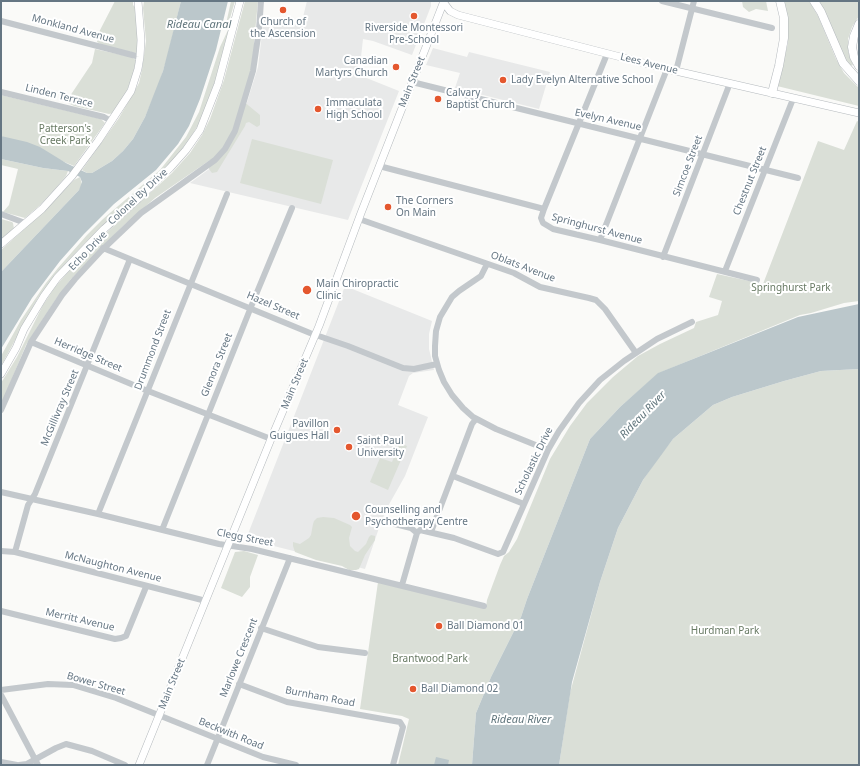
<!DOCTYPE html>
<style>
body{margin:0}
#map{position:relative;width:860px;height:766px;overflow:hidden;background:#fafaf8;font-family:"Noto Sans",sans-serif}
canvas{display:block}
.frame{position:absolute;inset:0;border:2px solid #657683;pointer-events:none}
</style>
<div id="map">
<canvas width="860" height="766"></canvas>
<div class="frame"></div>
</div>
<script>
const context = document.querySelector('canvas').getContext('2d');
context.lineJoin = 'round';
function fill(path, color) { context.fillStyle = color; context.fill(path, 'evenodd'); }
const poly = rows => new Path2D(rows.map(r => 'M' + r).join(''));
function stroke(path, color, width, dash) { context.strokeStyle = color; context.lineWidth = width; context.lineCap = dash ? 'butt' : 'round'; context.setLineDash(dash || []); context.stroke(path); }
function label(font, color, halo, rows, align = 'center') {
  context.font = font + ' "Noto Sans",sans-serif'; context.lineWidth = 4; context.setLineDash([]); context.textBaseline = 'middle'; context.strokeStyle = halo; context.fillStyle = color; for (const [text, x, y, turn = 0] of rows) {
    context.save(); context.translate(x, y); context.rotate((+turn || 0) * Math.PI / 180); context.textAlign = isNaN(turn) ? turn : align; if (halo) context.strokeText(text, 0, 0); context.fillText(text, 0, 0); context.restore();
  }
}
fill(poly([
 [307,1,431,1,431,6,412,55,373,41,363,39,359,75,399,91,348,220,190,183,220,161,239,128,258,67,264,17,301,25],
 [433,48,467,57,469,52,550,72,539,109,455,88,460,73,426,65],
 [345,286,432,321,429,334,429,349,434,370,413,373,409,376,398,405,428,417,405,476,387,508,380,525,365,569,246,539]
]), '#e8e9e9');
fill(poly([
 [115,1,133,1,133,5,135,7,138,26,138,51,136,53,104,46,97,42,98,34],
 [144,1,181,1,167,58,159,84,145,117,133,139,123,151,112,161,92,173,87,173,82,170,119,118,139,83,142,70,146,41,143,8],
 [231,1,235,1,228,25,226,24],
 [245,1,258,1,254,43,254,58,243,101,260,115,260,125,257,127,249,122,246,123,245,126,217,172,212,173,209,169,210,160,155,198,123,226,71,279,56,299,26,345,1,405,1,383,17,357,43,305,55,287,74,265,105,234,172,173,190,153,202,135,210,119,224,80],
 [742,1,766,1,768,11,756,9,749,12,743,7],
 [783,1,809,1,818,16,836,59,844,73,859,88,859,106,777,86,788,43,788,21],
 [819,1,859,1,859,16,852,27,848,39,848,51,853,65,850,66,844,57],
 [228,30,230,31,221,65,212,92,200,122,189,140,176,158,146,187,86,242,56,274,38,298,1,366,1,356,21,320,46,283,58,268,87,235,103,219,160,170,186,137,199,112,220,47],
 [95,49,131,57,136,60,133,75,126,93,113,113,109,114,74,106,66,102,92,63],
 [1,95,101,119,105,123,74,166,1,136],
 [857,121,859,122,859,301,844,303,811,313,800,315,659,373,620,407,590,439,527,599,521,617,491,677,476,713,472,765,398,765,409,719,402,716,360,709,378,582,486,608,487,600,500,565,504,556,509,552,517,539,550,459,570,426,587,403,613,377,638,356,660,344,694,328,696,322,718,315,722,301,709,297,717,274,763,284,818,141,844,150],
 [252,139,333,160,321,204,240,183],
 [1,159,43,168,68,171,66,176,56,188,39,206,25,218,3,212,9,205,18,169,1,165],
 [80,177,82,185,79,190,1,272,1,250,41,214,74,180],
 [1,219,12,222,13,223,14,229,1,240],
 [859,369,859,765,559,765,570,693,600,582,618,528,643,480,658,458,673,439,713,405,732,397,784,381,821,371],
 [400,443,407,446,388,490,370,482,380,458,392,462],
 [323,517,334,518,350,525,352,527,349,538,350,546,355,551,358,552,366,544,369,537,371,535,375,536,375,540,365,555,359,569,356,570,349,570,342,566,316,560,295,552,293,546,293,542,300,544,309,538,311,535,313,524,314,521,317,518],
 [244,551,258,555,250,577,250,587,242,597,221,588,235,552]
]), '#dadfd7');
fill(poly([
 [181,1,228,1,216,50,200,99,189,126,178,144,156,170,114,204,84,234,60,261,32,298,1,349,1,272,79,190,82,182,80,177,68,171,43,168,1,159,1,136,27,142,40,147,66,163,87,173,92,173,112,161,123,151,133,139,145,117,163,71],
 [859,304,859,369,821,371,784,381,732,397,713,405,673,439,643,480,618,528,600,582,572,682,559,765,472,765,476,713,491,677,521,617,527,599,590,439,620,407,658,373,798,317],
 [436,757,449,760,448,765,434,765]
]), '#bbc7cb');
const major = poly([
 [444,3,450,11,458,15,667,69,859,113],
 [1,244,42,209,72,176,98,141,131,91,138,69,140,57,141,40,138,1],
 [1,374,16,348,24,329,44,296,57,278,104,229,138,199,170,168,186,150,200,130,218,84,240,1],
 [139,765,271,439,319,326,361,213,444,1]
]);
const highway = poly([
 [814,1,821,12,843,63,859,81],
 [859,24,854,36,852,47,854,57,859,66],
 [772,93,779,66,784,38,784,18,780,1]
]);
stroke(major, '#b5babe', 8);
stroke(highway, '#b4b9bd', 9);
stroke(poly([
 [662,1,772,28],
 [1,21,140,57],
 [607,54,544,209,541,218,543,223,553,229,600,240,757,280],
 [676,71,694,1],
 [412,82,798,178],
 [1,92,104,117,111,121],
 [379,166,544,209],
 [1,214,25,223],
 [359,219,514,273,540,287,589,298,596,300,605,309,636,353],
 [600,240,667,69],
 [103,248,310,333,348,346,403,368,414,369,437,364],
 [663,257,730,83],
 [487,264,481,276,459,291,452,297,440,317,436,331,435,346,435,356,439,370,444,382,452,395,463,408,473,417,496,429,548,450],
 [725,271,793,99],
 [31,342,143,389,271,439],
 [1,410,31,342,62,295,75,279,101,251,141,213,215,160,225,149,235,131,253,71,259,30,261,1],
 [453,476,524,504],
 [1,492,98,514,219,544,252,549,484,606],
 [98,514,227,194],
 [395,524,411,528,417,533],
 [162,530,255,297,292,208],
 [431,532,472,424,476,419],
 [1,551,15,552,28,505,35,494,130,259],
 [15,552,206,601],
 [402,585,417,533,420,530,454,538,498,554,503,552,548,450,559,431,579,403,600,380,624,361,657,339,692,322],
 [1,611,115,639,121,638,126,636,146,587],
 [261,628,318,647,365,653],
 [239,684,287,702,400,722,403,727,393,765],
 [1,690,48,684,73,685,116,698,263,757,296,765],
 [1,695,38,765],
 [1,762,17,765],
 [19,765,27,764,56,748,66,744,92,751,125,765],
 [207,765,290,558]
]), '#c3c8cc', 6);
stroke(major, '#fff', 7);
stroke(highway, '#fff', 8);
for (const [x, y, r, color] of [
 [283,10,4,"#e4572e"],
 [414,16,4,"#e4572e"],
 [396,67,4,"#e4572e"],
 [503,80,4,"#e4572e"],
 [438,99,4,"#e4572e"],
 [318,109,4,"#e4572e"],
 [388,207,4,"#e4572e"],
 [307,290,5,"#e4572e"],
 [337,430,4,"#e4572e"],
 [349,447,4,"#e4572e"],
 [356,516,5,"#e4572e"],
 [439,626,4,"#e4572e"],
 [413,689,4,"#e4572e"]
]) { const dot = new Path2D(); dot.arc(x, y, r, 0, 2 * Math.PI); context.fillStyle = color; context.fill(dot); stroke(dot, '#fff', 1.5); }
label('10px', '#657683', '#fff', [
 ["Church of",283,22,"center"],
 ["the Ascension",283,34,"center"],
 ["Riverside Montessori",414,28,"center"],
 ["Pre-School",414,40,"center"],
 ["Canadian",388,61,"right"],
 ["Martyrs Church",388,73,"right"],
 ["Lady Evelyn Alternative School",511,80],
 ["Calvary",446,93],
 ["Baptist Church",446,105],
 ["Immaculata",326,103],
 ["High School",326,115],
 ["The Corners",396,201],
 ["On Main",396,213],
 ["Main Chiropractic",316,284],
 ["Clinic",316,296],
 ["Pavillon",329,424,"right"],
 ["Guigues Hall",329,436,"right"],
 ["Saint Paul",357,441],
 ["University",357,453],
 ["Counselling and",365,510],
 ["Psychotherapy Centre",365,522],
 ["Ball Diamond 01",447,626],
 ["Ball Diamond 02",421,689]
], 'left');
label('10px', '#657683', '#fff', [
 ["Monkland Avenue",73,29,15],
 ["Lees Avenue",649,64,14],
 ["Main Street",412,82,-68],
 ["Linden Terrace",59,96,14],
 ["Evelyn Avenue",608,120,13],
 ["Simcoe Street",688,166,-69],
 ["Chestnut Street",750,181,-68],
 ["Colonel By Drive",138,197,-43],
 ["Springhurst Avenue",597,229,15],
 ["Echo Drive",88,251,-46],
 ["Oblats Avenue",523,267,21],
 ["Hazel Street",273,306,23],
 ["Drummond Street",153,350,-69],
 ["Herridge Street",88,355,23],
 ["Glenora Street",217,365,-68],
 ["Main Street",295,384,-67],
 ["McGillivray Street",60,408,-67],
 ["Scholastic Drive",534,461,-64],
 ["Clegg Street",245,538,11],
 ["McNaughton Avenue",113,567,14],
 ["Merritt Avenue",80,620,13],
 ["Marlowe Crescent",239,658,-68],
 ["Bower Street",96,684,16],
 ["Main Street",172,684,-68],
 ["Burnham Road",320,697,11],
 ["Beckwith Road",231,734,22]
]);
label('10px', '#687a64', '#fff', [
 ["Patterson's",65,129],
 ["Creek Park",65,141],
 ["Springhurst Park",791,288],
 ["Hurdman Park",725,631],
 ["Brantwood Park",430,659]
]);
label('italic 11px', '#60757c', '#fff', [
 ["Rideau Canal",199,25],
 ["Rideau River",643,415,-46],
 ["Rideau River",521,720]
]);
</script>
